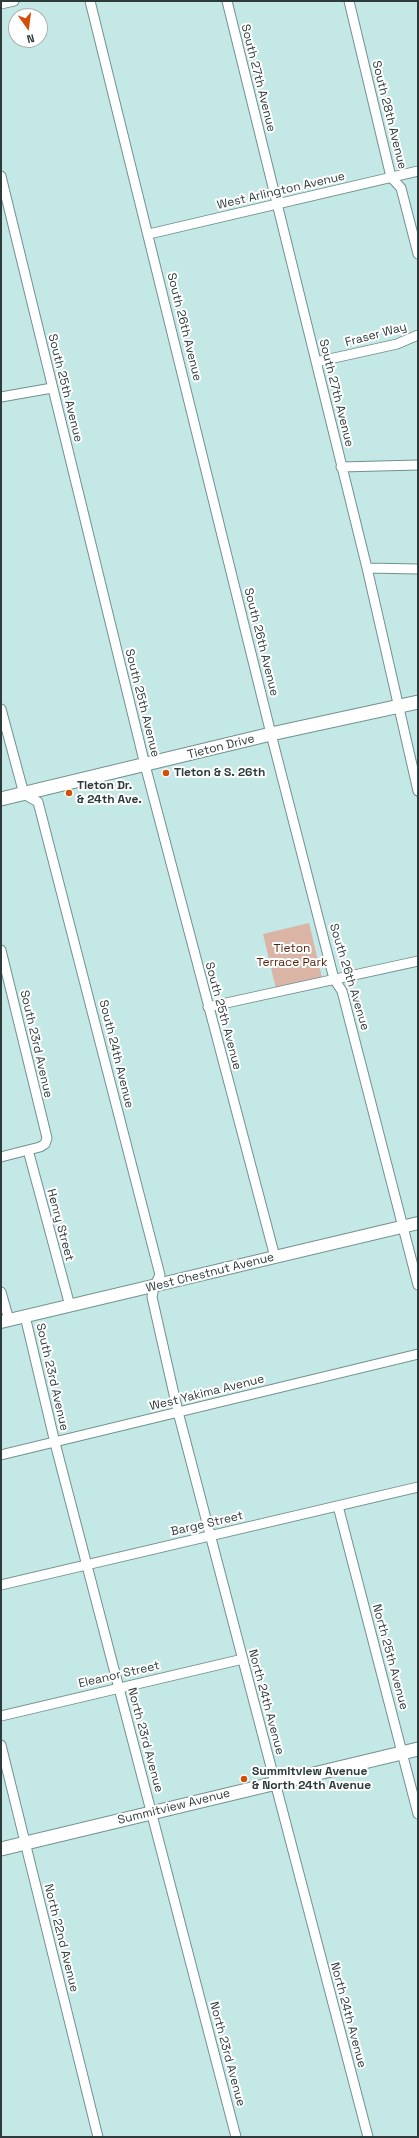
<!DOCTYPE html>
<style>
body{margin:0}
#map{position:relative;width:419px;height:2138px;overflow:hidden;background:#c4e8e6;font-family:"Space Grotesk",sans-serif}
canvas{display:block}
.frame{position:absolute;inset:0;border:2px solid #2d3b3b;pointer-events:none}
.north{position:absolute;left:8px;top:8px;width:40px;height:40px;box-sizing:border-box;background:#fff;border:1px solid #abb1b1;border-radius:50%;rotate:166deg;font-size:11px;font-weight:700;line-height:16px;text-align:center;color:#2d3b3b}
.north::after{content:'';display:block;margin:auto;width:14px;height:18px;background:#d34f06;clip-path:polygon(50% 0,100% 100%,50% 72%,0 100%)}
</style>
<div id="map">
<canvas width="419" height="2138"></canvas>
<div class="frame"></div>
<div class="north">N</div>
</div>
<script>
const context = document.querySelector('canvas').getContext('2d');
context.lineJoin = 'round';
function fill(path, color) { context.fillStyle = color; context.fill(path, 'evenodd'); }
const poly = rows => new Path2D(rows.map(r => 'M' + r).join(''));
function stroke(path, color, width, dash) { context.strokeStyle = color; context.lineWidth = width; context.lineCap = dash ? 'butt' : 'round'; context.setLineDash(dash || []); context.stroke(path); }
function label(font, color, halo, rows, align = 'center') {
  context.font = font + ' "Space Grotesk",sans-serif'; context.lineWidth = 4; context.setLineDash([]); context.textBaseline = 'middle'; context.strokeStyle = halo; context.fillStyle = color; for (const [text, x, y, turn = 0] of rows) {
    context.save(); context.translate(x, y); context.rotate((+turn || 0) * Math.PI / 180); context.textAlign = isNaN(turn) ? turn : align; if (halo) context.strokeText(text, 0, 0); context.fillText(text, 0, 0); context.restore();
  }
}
fill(poly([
 [309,923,322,978,276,989,263,934]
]), '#dab4a5');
const minor = poly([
 [90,1,271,734,334,979,342,991,418,1285],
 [227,1,367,568,418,791],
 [349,1,391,177,401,188,418,254],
 [1,4,14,1],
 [1,176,145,765,275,1257],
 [149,234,418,171],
 [316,362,397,344,418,335],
 [1,397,52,388],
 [341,467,418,465],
 [367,568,418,569],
 [1,709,24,794,38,802,160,1275,154,1287,152,1297,178,1412,368,2137],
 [1,950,47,1138,45,1144,40,1147,1,1157],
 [208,1007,418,961],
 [28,1150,70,1306],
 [1,1292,9,1320],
 [25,1316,55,1443,236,2137],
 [1,1455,418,1354],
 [338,1506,418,1814],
 [1,1585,418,1487],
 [1,1716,243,1659],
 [1,1745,98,2137]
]);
const tertiary = poly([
 [1,1322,418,1223]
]);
const secondary = poly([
 [1,799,271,734,418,702],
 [1,1849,418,1749]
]);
stroke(minor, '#709190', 11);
stroke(tertiary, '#709190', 14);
stroke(secondary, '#709190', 15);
stroke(minor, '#fff', 9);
stroke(tertiary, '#fff', 12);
stroke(secondary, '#fff', 13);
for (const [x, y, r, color] of [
 [166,773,4,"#d34f06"],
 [69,793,4,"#d34f06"],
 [244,1779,4,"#d34f06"]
]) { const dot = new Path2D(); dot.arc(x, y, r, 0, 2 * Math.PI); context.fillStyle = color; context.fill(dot); stroke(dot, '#fff', 1.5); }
label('12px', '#2d3b3b', '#fff', [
 ["South 27th Avenue",258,78,76],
 ["South 28th Avenue",389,115,76],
 ["West Arlington Avenue",281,191,-13],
 ["South 26th Avenue",184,327,76],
 ["Fraser Way",376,335,-15],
 ["South 25th Avenue",65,388,76],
 ["South 27th Avenue",336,393,76],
 ["South 26th Avenue",261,642,76],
 ["South 25th Avenue",142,703,76],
 ["Tieton Drive",221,747,-14],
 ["South 26th Avenue",349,977,73],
 ["South 25th Avenue",223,1016,75],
 ["South 23rd Avenue",36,1044,77],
 ["South 24th Avenue",116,1054,76],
 ["Henry Street",60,1225,75],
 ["West Chestnut Avenue",210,1273,-14],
 ["South 23rd Avenue",52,1377,77],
 ["West Yakima Avenue",207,1393,-14],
 ["Barge Street",207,1524,-13],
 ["North 25th Avenue",390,1657,75],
 ["Eleanor Street",119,1675,-13],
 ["North 24th Avenue",266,1702,75],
 ["North 23rd Avenue",145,1740,75],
 ["Summitview Avenue",174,1807,-14],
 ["North 22nd Avenue",61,1938,76],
 ["North 24th Avenue",348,2015,75],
 ["North 23rd Avenue",227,2054,75]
]);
label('bold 12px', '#2d3b3b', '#fff', [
 ["Tieton & S. 26th",174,773],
 ["Tieton Dr.",77,786],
 ["& 24th Ave.",77,800],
 ["Summitview Avenue",252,1772],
 ["& North 24th Avenue",252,1786]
], 'left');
label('12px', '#58230d', '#fff', [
 ["Tieton",292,949],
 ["Terrace Park",292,963]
]);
</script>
